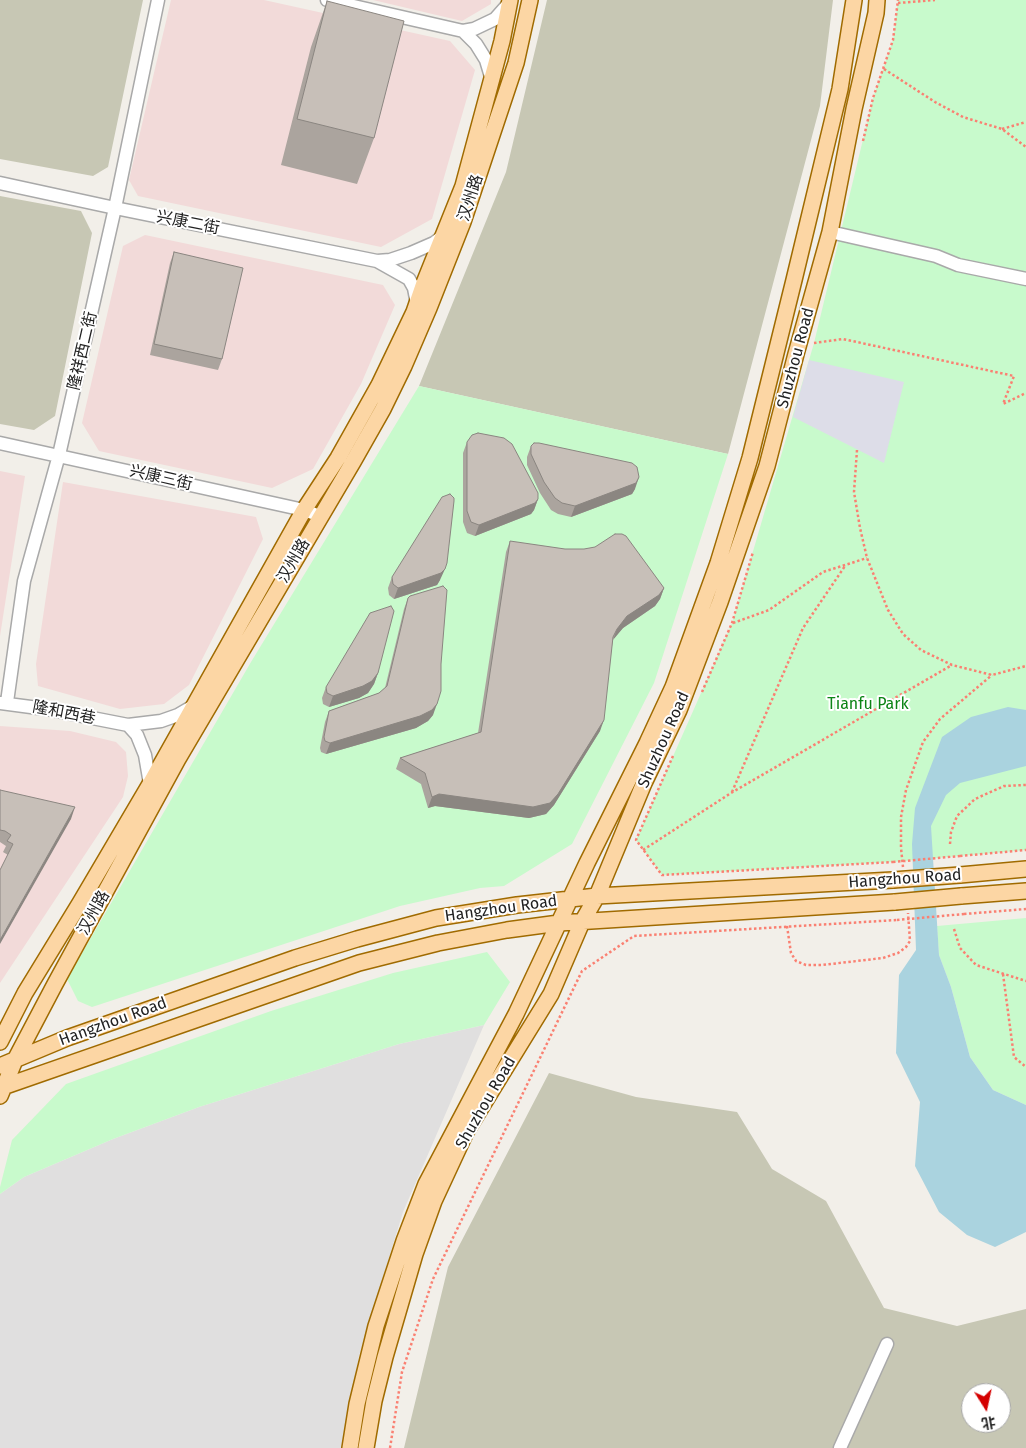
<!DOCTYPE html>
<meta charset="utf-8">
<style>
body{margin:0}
#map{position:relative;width:1026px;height:1448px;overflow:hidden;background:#f2efe9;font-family:"Fira Sans","Noto Sans SC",sans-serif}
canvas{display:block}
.north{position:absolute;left:961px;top:1383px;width:50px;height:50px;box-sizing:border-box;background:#fff;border:1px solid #a7a7a7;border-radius:50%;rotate:170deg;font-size:14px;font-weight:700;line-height:20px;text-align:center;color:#222}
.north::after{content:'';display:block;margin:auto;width:18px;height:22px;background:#d40000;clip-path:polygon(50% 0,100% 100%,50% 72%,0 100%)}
</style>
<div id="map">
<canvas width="1026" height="1448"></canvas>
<div class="north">北</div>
</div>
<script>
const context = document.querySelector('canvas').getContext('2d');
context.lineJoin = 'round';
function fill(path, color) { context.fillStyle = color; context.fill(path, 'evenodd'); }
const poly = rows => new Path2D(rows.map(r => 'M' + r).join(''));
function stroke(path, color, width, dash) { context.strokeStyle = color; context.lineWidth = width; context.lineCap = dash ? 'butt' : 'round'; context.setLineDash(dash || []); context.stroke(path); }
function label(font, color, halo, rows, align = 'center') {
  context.font = font + ' "Fira Sans","Noto Sans SC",sans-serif'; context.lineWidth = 4; context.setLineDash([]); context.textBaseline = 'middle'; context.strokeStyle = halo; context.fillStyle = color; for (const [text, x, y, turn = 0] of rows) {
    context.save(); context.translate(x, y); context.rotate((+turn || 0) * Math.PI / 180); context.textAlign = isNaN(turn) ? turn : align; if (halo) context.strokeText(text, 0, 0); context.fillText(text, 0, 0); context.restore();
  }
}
fill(poly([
 [484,1025,403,1212,359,1356,341,1448,0,1448,0,1194,24,1177,113,1139,199,1107,399,1044]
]), '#e0dfdf');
fill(poly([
 [171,0,264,0,450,41,475,70,432,219,381,247,138,196,129,180],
 [373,0,491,0,491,4,462,21],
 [145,235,383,285,395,305,361,384,313,469,272,488,99,451,82,423,123,246],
 [0,471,25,476,0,636],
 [63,482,256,517,263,539,189,685,164,704,120,709,38,686,36,664],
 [0,726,70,731,116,742,126,752,128,776,123,797,0,983]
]), '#f2dad9');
fill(poly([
 [0,0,143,0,108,167,93,176,0,159],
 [547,0,833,0,820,106,728,454,419,386,506,172],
 [0,196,81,211,92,233,55,416,34,430,0,424],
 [549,1073,636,1097,737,1112,772,1169,826,1201,884,1308,957,1326,1026,1309,1026,1448,404,1448,448,1267],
 [971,1393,1001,1393,1001,1423,971,1423]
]), '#c7c7b4');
fill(poly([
 [898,0,1026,0,1026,850,893,862,662,875,636,840,732,623,814,343,873,98,893,40],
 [419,386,728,454,654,683,572,844,504,886,480,888,400,906,92,1007,78,1001,67,979,251,662],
 [1026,918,1026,1105,993,1090,970,1057,951,987,939,955,937,926],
 [487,952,510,982,484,1025,399,1044,199,1107,113,1139,24,1177,0,1194,0,1187,12,1140,66,1084,271,1011,393,973]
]), '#c8facc');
fill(poly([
 [809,360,904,382,884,463,793,417]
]), '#dddde8');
fill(poly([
 [1008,707,1026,710,1026,766,960,783,946,795,931,826,939,955,951,987,970,1057,993,1090,1026,1105,1026,1232,995,1247,967,1235,939,1212,915,1166,920,1102,896,1053,899,975,916,950,912,844,915,808,942,737,971,717]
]), '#aad3df');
const minor = poly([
 [327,0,463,31,474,29,495,19,510,2],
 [463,31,476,44,486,60,492,80],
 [0,183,115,208,377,261,409,279,414,288,417,304],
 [830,232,936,256,958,265,1026,279],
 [377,261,390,260,411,253,434,243,444,235],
 [0,443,304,510,320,516],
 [7,702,24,581,59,455,115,208,158,0],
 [0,703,46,709,128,725],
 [150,784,145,755,137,735,128,725,161,721,178,715,195,705],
 [840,1448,887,1344]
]);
const major = poly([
 [960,875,1026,869],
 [961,896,1026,891],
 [0,1042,25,993,80,903,150,784,304,510,338,458,379,385,414,312,424,283,463,186,502,41,510,0],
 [0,1066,67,1038,295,958,357,939,436,918,517,905,597,896,893,880],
 [0,1088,359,963,438,943,507,930,559,923,895,902],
 [0,1096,15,1060,55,984,178,759,353,462,383,409,404,366,429,308,463,222,516,63,530,0],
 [350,1448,357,1404,376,1326,404,1241,426,1184,516,1014,587,863,647,743,673,687,718,563,750,458,794,280,840,89,854,0],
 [366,1448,374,1401,385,1357,415,1254,434,1201,466,1132,551,994,582,922,597,896,644,783,679,710,720,602,767,466,796,354,830,232,854,109,876,13,877,0]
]);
stroke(minor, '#a9a9a9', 15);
stroke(major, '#a06b00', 18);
stroke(poly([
 [898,3,935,0],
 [884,69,935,102,963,117,1002,129,1026,147],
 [1002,129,1026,122],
 [863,141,873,98,893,40,898,0],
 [814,343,843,339,1014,376,1003,404,1026,393],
 [857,450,854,492,860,528,867,558,888,610,903,634,921,650,952,665,992,675,1026,666],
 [733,623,769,610,823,572,867,558],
 [702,692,732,623,753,552],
 [673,756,636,840,662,875,893,862],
 [732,792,803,628,845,566],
 [950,844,951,832,957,816,975,799,1004,786,1026,785],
 [643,850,731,793,952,665],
 [960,856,1026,850],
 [903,867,901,848,901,817,906,790,923,742,940,719,992,675],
 [964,914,1026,909],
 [787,926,791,953,796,961,806,965,822,965,883,958,898,953,906,947,910,941,908,913],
 [954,929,960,948,976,965,1026,981],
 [1003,974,1014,1057,1026,1067],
 [390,1448,402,1372,433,1279,582,971,634,936,897,920]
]), '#fa8072', 2.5, [2.5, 2.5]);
stroke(minor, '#fff', 12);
stroke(major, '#fcd6a4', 15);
const majorBridge = poly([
 [893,880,960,875],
 [895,902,961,896]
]);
stroke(majorBridge, '#a06b00', 18, []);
stroke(poly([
 [893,862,960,856],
 [897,920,964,914]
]), '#fa8072', 2.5, [2.5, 2.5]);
stroke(majorBridge, '#fcd6a4', 15);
fill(poly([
 [327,1,374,138,357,184,281,165,311,47],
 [174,252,222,359,218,370,150,355,170,263],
 [467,442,538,499,534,510,531,514,475,536,467,533,463,522,463,453],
 [531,446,635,489,632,494,571,517,558,514,551,510,540,493,527,465,527,457],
 [510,541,664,588,660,599,655,606,623,628,613,639,600,731,554,805,546,814,529,818,435,806,428,808,421,784,396,769,400,758,478,733,506,552],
 [392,577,440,580,437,585,394,599,389,595,388,588],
 [408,598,441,664,433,715,428,721,416,728,326,754,321,752,320,748,325,722,329,711,379,693,385,688,404,609],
 [378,673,374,684,368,693,359,698,329,707,323,704,322,698,326,687],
 [0,790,71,819,8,855,3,852,6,846,0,842]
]), '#aba49e');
fill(poly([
 [639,477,635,489,632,494,571,517,575,506],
 [538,499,534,510,531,514,475,536,479,525],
 [445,569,440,580,437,585,394,599,398,588],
 [664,588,660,599,655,606,623,628,613,640,617,629,627,616],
 [378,673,374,684,368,693,359,698,329,707,333,696],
 [437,704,433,715,428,721,416,728,326,754,330,743],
 [604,720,600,731,554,805,546,814,529,818,435,806,428,808,432,797],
 [75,807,71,819,0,944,0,940]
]), '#8b8681');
const building = poly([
 [327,1,404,21,374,138,297,119,327,1],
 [174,252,243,268,222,359,154,344,174,252],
 [478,433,504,438,512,444,538,493,538,499,535,503,479,525,471,522,467,511,467,442,472,435,478,433],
 [534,443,539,443,632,463,637,467,639,477,636,483,575,506,562,503,555,498,544,482,531,454,531,446,534,443],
 [450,494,454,498,454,501,447,563,445,569,441,573,398,588,393,584,392,577,442,497,450,494],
 [615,534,622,534,626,536,664,588,659,595,627,616,617,629,613,637,604,720,558,794,550,803,533,807,439,794,432,797,425,773,400,758,481,732,510,541,565,549,584,549,595,547,615,534],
 [443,586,447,590,441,664,441,691,437,704,432,710,420,716,330,743,325,741,324,737,329,711,379,693,387,686,408,598,410,596,443,586],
 [391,606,394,611,378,673,372,681,363,686,333,696,327,693,326,687,370,613,391,606],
 [0,790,75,807,0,940,0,870,13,844,7,841,11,835,5,831,0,830,0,790]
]);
fill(building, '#c7bfb8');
stroke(building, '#8b8681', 1);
label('16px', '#222', '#fff', [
 ["汉州路",471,198,-72],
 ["兴康二街",188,223,11],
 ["隆祥西二街",83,351,-77],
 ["Shuzhou Road",796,358,-75],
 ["兴康三街",161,478,13],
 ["汉州路",294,561,-60],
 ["隆和西巷",64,713,11],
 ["Shuzhou Road",664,740,-66],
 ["Hangzhou Road",905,879,-4],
 ["Hangzhou Road",501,909,-8],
 ["汉州路",94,913,-61],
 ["Hangzhou Road",113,1022,-20],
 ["Shuzhou Road",486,1103,-60]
]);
label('16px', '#0c8416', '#fff', [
 ["Tianfu Park",868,705]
]);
</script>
